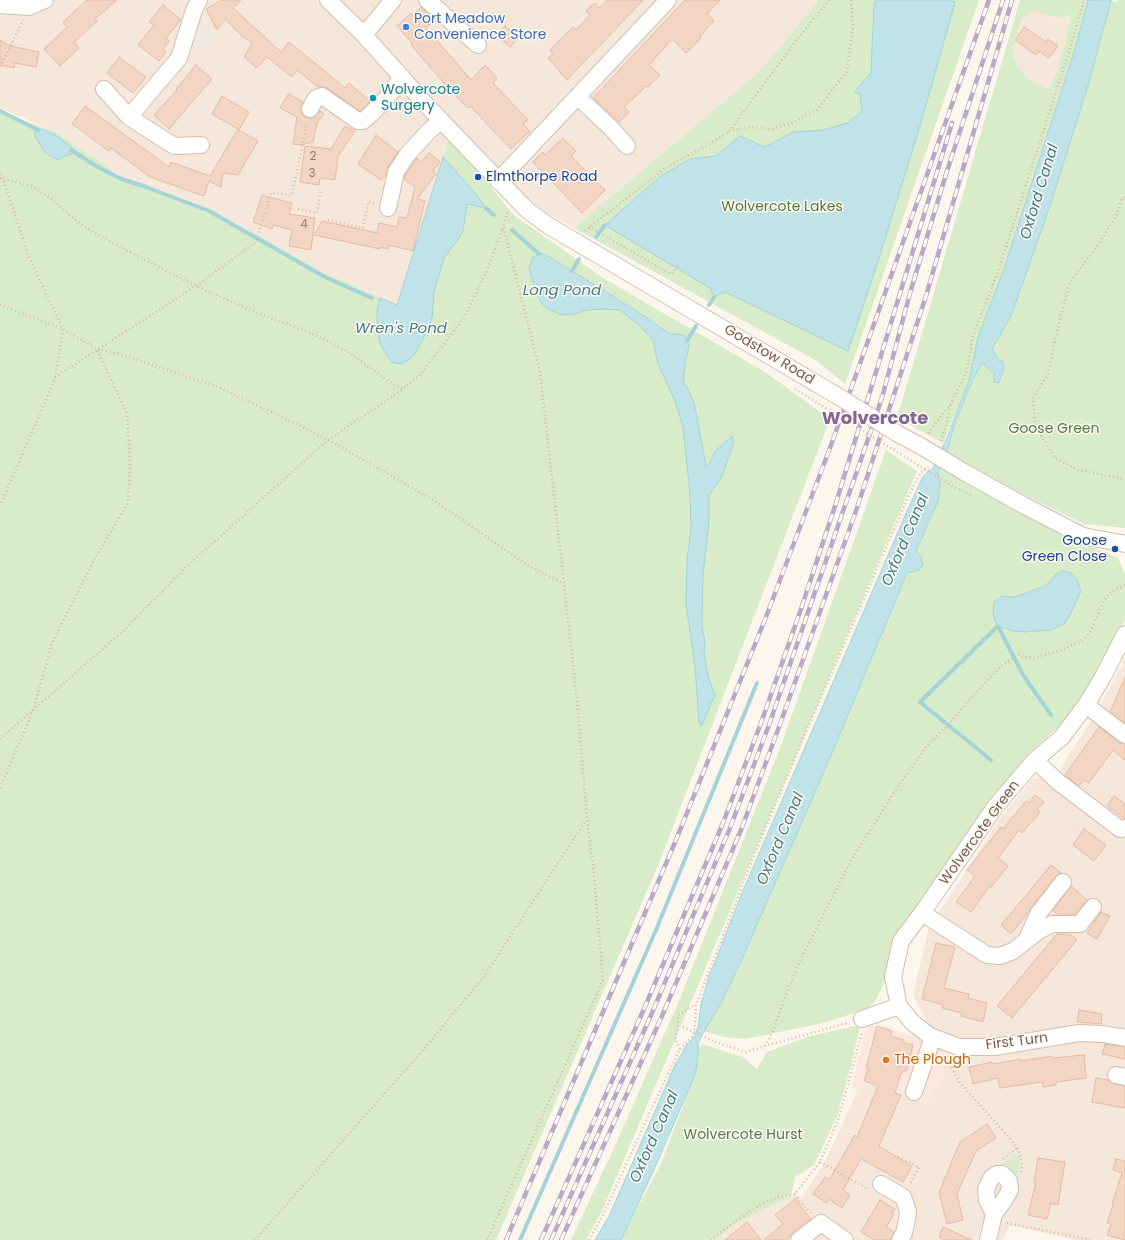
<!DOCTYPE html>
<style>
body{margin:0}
canvas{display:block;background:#fdf6ec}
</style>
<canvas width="1125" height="1240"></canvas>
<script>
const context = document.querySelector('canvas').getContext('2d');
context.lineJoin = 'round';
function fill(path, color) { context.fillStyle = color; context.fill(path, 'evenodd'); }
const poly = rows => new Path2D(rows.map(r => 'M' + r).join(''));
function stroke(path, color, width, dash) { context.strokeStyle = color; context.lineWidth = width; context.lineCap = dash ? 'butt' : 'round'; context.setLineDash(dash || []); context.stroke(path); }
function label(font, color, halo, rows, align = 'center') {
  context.font = font + ' Poppins,sans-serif'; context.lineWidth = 3; context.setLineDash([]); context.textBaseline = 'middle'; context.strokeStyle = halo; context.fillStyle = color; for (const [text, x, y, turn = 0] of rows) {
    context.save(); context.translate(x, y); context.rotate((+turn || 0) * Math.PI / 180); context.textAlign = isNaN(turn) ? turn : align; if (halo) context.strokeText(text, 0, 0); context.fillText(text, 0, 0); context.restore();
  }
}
fill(poly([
 [0,0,819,0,760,71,574,228,533,205,450,134,397,305,316,269,259,235,120,176,56,132,0,108],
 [1031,11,1063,19,1066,14,1070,16,1063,51,1050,90,1031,81,1018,67,1013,55,1013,47,1022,18],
 [1125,656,1125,1240,1076,1240,1010,1225,1003,1240,717,1240,724,1233,738,1222,791,1196,802,1197,822,1167,841,1128,857,1091,863,1086,878,1086,926,1103,948,1066,913,995,929,927,999,820,1031,780,1040,777,1043,778,1064,776,1060,770,1063,764,1093,718,1120,669]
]), '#f5e8da');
fill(poly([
 [871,1025,889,1028,938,1045,948,1066,926,1103,878,1086,863,1086,857,1091,851,1087,866,1029]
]), '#fde8e0');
fill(poly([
 [198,20,215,33,201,51,193,44]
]), '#efe9e4');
fill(poly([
 [819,0,979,0,845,384,817,361,574,228,760,71],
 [1020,0,1088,0,1075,49,1004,269,978,337,969,380,943,443,897,418],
 [1031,11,1064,19,1066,14,1070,17,1063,51,1050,89,1031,81,1018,67,1013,55,1013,47,1022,18],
 [1111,0,1117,2,1118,0,1125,0,1125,528,1084,524,970,469,947,454,951,436,972,381,982,363,994,373,999,382,1004,367,999,361,992,349,1011,316,1049,209,1090,79],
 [0,112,56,132,120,176,259,235,316,269,397,305,450,134,493,190,515,216,603,278,765,372,830,419,659,863,496,1240,0,1240],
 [886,450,917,471,602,1211,586,1240,571,1240,614,1148,679,1001,782,743],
 [945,466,1077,541,1118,558,1125,574,1125,620,1096,678,1058,727,1026,756,993,801,888,976,874,1003,864,1010,823,1023,746,1039,723,1037,704,1031,721,1003,737,970,827,765,907,573,919,570,921,557,916,551,926,528,940,484,938,473],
 [854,1026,860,1027,851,1065,837,1116,814,1165,795,1177,791,1196,738,1222,724,1233,717,1240,621,1240,635,1212,660,1166,692,1082,696,1070,701,1044,743,1057,757,1069,767,1052,807,1037],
 [1016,1154,1018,1154,1020,1159,1018,1175,1016,1176,1008,1170,1002,1168,1000,1166]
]), '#d8ecc9');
const water = poly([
 [876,0,945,0,955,2,920,126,879,258,848,351,725,292,714,297,710,288,605,225,662,175,690,159,716,156,740,136,765,147,793,132,823,130,848,123,862,111,860,94,854,92,871,73,874,5,876,0],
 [1088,0,1111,0,1090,79,1049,209,1011,316,992,349,999,361,1002,360,1004,367,999,383,994,382,994,373,982,363,972,381,956,421,951,436,945,460,938,473,940,484,938,501,916,551,921,557,923,564,919,570,907,573,827,765,737,970,721,1003,702,1035,698,1044,699,1050,696,1070,692,1082,653,1172,621,1240,595,1240,610,1214,675,1065,687,1044,694,1038,698,1027,701,1004,709,977,742,893,907,511,923,476,933,468,948,435,969,380,978,337,1004,269,1075,49,1088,0],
 [34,127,49,132,59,137,76,151,75,153,63,157,58,160,45,153,35,136,34,127],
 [443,157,476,194,486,208,467,204,463,231,459,238,444,258,434,292,432,318,424,337,416,352,410,359,402,364,391,362,380,344,377,327,377,311,380,298,397,305,443,157],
 [541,253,553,259,638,312,670,334,678,334,685,336,689,346,686,359,683,381,691,395,695,407,706,466,710,462,715,451,732,436,734,443,721,478,709,495,709,521,703,574,702,624,705,643,704,651,706,665,709,679,715,695,701,727,699,722,695,666,686,604,687,560,691,528,690,494,683,427,675,401,658,364,653,340,639,325,620,310,603,309,587,310,575,314,562,315,548,309,541,303,535,289,529,268,533,257,541,253],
 [1063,571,1071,573,1077,580,1081,591,1069,617,1065,623,1051,630,1025,632,1013,631,998,626,994,619,993,610,994,602,1002,596,1015,597,1043,587,1051,581,1055,575,1063,571]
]);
fill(water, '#bfe3e8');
stroke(water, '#a5d3da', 1);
stroke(poly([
 [0,111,38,130],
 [71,150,96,166,119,178,146,187,209,211,325,277,372,298],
 [486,208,494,215],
 [512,230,539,254],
 [596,237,605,225],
 [572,271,579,259],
 [709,305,714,297],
 [687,341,696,326],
 [991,760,920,702,998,626,1023,675,1051,715],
 [520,1240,656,930,757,683]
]), '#a5d3da', 4);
const building = poly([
 [87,0,117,0,95,19,97,21,74,42,79,48,60,66,44,49,67,27,63,22,87,0],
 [222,0,241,0,233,8,281,52,289,42,345,88,349,83,370,101,360,111,327,88,323,87,318,87,297,70,292,77,267,57,257,68,244,57,252,43,242,36,225,19,217,30,206,9,222,0],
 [607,0,643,0,567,80,548,58,553,54,550,50,573,27,576,30,590,15,586,11,594,3,599,8,607,0],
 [685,0,720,0,707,14,714,21,700,36,701,38,686,53,672,39,649,65,660,75,648,87,646,86,624,107,629,112,619,122,593,98,685,0],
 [163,5,181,20,166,38,169,41,163,49,166,52,159,61,138,45,154,25,149,22,163,5],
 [421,7,435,20,426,28,471,80,485,65,497,78,493,83,528,120,523,124,530,131,511,149,470,106,468,108,451,91,411,45,412,43,397,26,411,13,412,15,421,7],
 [505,26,518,38,510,47,496,35,505,26],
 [1024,27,1046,42,1048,39,1058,46,1049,58,1039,51,1036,55,1015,40,1024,27],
 [0,40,10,46,39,52,36,67,15,63,14,68,0,65,0,40],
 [119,57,146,77,133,93,107,73,119,57],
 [196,65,212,79,169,129,154,115,177,90,176,89,196,65],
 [288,94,303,102,301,110,302,114,305,117,310,118,315,117,320,111,324,114,317,123,313,142,300,145,293,144,297,117,280,108,288,94],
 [222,96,249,112,239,130,258,141,238,175,223,173,221,187,209,181,204,196,150,177,111,148,109,151,72,124,85,106,169,167,171,162,210,176,238,129,212,114,222,96],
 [345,126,355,131,338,156,335,180,320,178,319,185,300,182,305,146,331,149,345,126],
 [376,135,398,152,388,167,386,175,381,180,358,164,376,135],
 [563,138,576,151,571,156,605,190,582,213,533,162,543,152,545,155,563,138],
 [429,153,440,162,433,171,436,174,417,199,425,201,413,251,389,245,388,249,380,247,380,249,314,235,322,221,377,233,379,223,397,227,399,217,407,218,415,187,404,179,405,176,417,158,421,162,429,153],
 [262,195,292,203,289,214,315,218,311,250,289,246,292,230,273,225,272,229,253,222,262,195],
 [1125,677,1125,723,1110,712,1125,677],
 [1099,727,1119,743,1125,744,1125,760,1113,750,1089,783,1084,780,1079,786,1065,775,1099,727],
 [1035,795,1044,802,1037,810,1040,812,1022,833,1019,830,998,858,1008,866,990,888,989,887,971,912,956,902,975,876,967,870,1001,827,1003,829,1026,801,1029,803,1035,795],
 [1114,796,1125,804,1125,819,1107,806,1114,796],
 [1084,829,1106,845,1094,861,1073,845,1084,829],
 [1051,865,1061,873,1056,876,1031,908,1028,913,1011,934,1001,925,1051,865],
 [1071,886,1087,900,1075,914,1057,914,1053,911,1071,886],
 [1101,912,1110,916,1097,939,1087,933,1101,912],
 [1057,934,1070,934,1077,940,1012,1018,997,1006,1057,934],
 [936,943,955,947,944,988,969,994,968,998,987,1003,983,1022,961,1016,962,1013,942,1008,943,1005,922,999,936,943],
 [1079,1010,1102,1014,1101,1024,1077,1022,1079,1010],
 [877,1026,892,1031,891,1036,904,1040,904,1043,913,1045,907,1070,901,1073,895,1093,901,1095,879,1146,912,1166,903,1182,861,1159,843,1190,850,1195,842,1208,829,1199,827,1203,813,1194,825,1177,829,1180,855,1135,857,1137,878,1086,864,1081,868,1069,866,1068,877,1026],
 [1105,1044,1125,1047,1125,1059,1102,1054,1105,1044],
 [1084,1055,1086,1078,1056,1082,1056,1085,1043,1087,1042,1082,1000,1088,998,1078,973,1084,969,1067,992,1062,993,1064,1021,1059,1021,1061,1052,1056,1053,1058,1084,1055],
 [1096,1078,1108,1080,1114,1084,1125,1086,1125,1108,1092,1102,1096,1078],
 [987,1124,996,1138,976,1151,957,1194,963,1220,947,1224,939,1192,960,1142,987,1124],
 [1038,1158,1065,1162,1058,1205,1051,1203,1047,1219,1028,1215,1036,1182,1034,1182,1038,1158],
 [1116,1159,1125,1161,1125,1240,1107,1235,1111,1224,1107,1223,1113,1205,1112,1204,1122,1173,1113,1170,1116,1159],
 [795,1199,811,1219,793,1232,787,1240,764,1240,783,1224,775,1215,795,1199],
 [880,1200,895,1209,892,1213,894,1214,886,1227,894,1232,891,1240,874,1240,861,1232,880,1200],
 [747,1222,761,1240,725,1240,747,1222],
 [943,1227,972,1240,945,1240,939,1237,943,1227]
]);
fill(building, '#f3d5c3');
stroke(building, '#e6bba3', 1);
const minor = poly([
 [199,0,194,10,179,58,129,117,174,146,201,145],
 [328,0,364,35,430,109,527,210,549,226,841,398],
 [427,0,478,45],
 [0,5,29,7,45,0],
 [364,35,393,0],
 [104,89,129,117],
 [578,97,612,129,627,146],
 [310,109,316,98,322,96,358,121,363,121,371,114,390,94,402,77],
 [498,181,668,0],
 [388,208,396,172,407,155,429,131,441,121],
 [898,434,919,445],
 [964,472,1023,505,1083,536,1125,544],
 [1125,634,1104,675,1086,705,1062,737,1035,760,995,807,922,913,901,941,893,977,899,1006,913,1023,930,1036,959,1047,995,1047,1079,1033,1103,1034,1125,1038],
 [1086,705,1125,735],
 [1035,760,1057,781,1120,829,1125,828],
 [922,913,987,955,1000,956,1013,951,1040,930,1052,924,1080,924,1093,907],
 [1027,939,1038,914,1063,882],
 [862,1019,899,1006],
 [1116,1075,1125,1077],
 [914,1092,933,1037],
 [881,1184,903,1197,906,1205,908,1212,907,1220,904,1233,900,1240],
 [799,1240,821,1223,845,1240],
 [988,1240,994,1214,1003,1202,1010,1190,1009,1181,1002,1174,997,1174,992,1177,986,1189,987,1200,994,1214]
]);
stroke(minor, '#d1beb0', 18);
stroke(poly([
 [0,67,23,20],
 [729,131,749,127,773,129,794,122,817,110,847,71,853,25,851,0],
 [0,174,3,179,28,254,46,294,63,329,55,377,52,386,0,506],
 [0,178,3,179,13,181,34,187,53,200,71,217,93,232,128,251,196,286,248,309,311,333,347,351,388,381,403,389],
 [1125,197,1122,199,1115,218,1095,249,1070,282,1059,323,1048,374,1033,398,1035,424,1054,457,1078,470,1125,479],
 [298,209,317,213,321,189],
 [328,220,363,228,369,201,374,203],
 [589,227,671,274,679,266],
 [585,231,664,169,711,143,729,132,795,42,829,0],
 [0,305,63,329,97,349,116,353,218,387,278,415,332,442,435,501,527,565,563,583],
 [55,377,196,286,256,242,271,193,292,195,307,123],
 [928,433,950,405,966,374,973,336,1000,266,1071,45,1084,0],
 [941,441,946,425,950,405],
 [0,739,121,633,184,569,328,440,403,389,421,374,464,318,489,266,503,227],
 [0,788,34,708,52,643,95,558,128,503,130,463,127,414,97,350],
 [715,1042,746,1052,765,1046,848,1023],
 [765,1046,772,1033,785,997,799,963,850,862,895,791,926,747,946,727,970,699,1001,666,1019,654,1022,656,1034,658,1056,652,1082,641,1090,633,1103,603,1109,593,1118,588,1125,585],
 [680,1049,675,1039,678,1025,678,1015,695,1005],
 [946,1057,960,1083,1007,1135,1017,1148,1020,1155,1022,1165,1021,1172],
 [898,1157,919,1167,910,1184],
 [1003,1159,1017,1148],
 [820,1162,868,1189],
 [795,1194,799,1201,811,1213],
 [1007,1223,1091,1240],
 [255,1240,424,1049,483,978,586,820],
 [487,1240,603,980,593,864,587,819,577,699,540,372,503,226,508,211],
 [589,1240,603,1215,651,1110,680,1049,692,1037,695,1028,696,1005,755,853,809,725,909,495,920,474,928,467],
 [711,1240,719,1233,761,1204,778,1197,795,1194,820,1162,838,1120,862,1033]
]), '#d9b8a5', 2.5, [1, 3]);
stroke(minor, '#fff', 16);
const rail = poly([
 [506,1240,676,840,766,617,830,448,989,0],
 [541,1240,644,1009,723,823,761,723,801,609,836,503,952,123],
 [551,1240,652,1013,730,828,769,725,875,419,883,394,910,293,947,171,1003,0],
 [561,1240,662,1016,741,830,779,727,857,508,926,296,1012,0]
]);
stroke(rail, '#b9a8c9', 4.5);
stroke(rail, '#fffaf3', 3, [9]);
const minorBridge = poly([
 [841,398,898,434],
 [919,445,964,472]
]);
stroke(minorBridge, '#d1beb0', 18, []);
stroke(poly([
 [795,389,949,484,971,495],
 [683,1027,715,1042]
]), '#d9b8a5', 2.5, [1, 3]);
stroke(minorBridge, '#fff', 16);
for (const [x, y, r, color] of [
 [406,27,4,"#3f7fe0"],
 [373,98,4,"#0f9aa8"],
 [478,177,4,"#1a4fb4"],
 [1115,549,4,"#1a4fb4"],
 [886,1060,4,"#e8710a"]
]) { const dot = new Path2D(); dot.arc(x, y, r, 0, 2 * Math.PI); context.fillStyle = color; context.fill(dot); stroke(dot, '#fffaf3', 1.5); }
label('12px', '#987a6a', null, [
 ["2",313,157],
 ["3",312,174],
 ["4",304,225]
]);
label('14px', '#366cbe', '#fffaf3', [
 ["Port Meadow",414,19],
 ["Convenience Store",414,35]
], 'left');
label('14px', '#0d838f', '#fffaf3', [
 ["Wolvercote",381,90],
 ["Surgery",381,106]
], 'left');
label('14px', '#164399', '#fffaf3', [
 ["Elmthorpe Road",486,177],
 ["Goose",1107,541,"right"],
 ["Green Close",1107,557,"right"]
], 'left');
label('14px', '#537a41', '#fffaf3', [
 ["Wolvercote Lakes",782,207],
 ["Goose Green",1054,429],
 ["Wolvercote Hurst",743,1135]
]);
label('14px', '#7a5c4d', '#fffaf3', [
 ["Godstow Road",769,355,31],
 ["Wolvercote Green",980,833,-54],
 ["First Turn",1017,1042,-7]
]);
label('14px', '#c56008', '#fffaf3', [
 ["The Plough",894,1060]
], 'left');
label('italic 15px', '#437c86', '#fffaf3', [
 ["Oxford Canal",1040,192,-73],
 ["Long Pond",562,291],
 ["Wren's Pond",401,329],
 ["Oxford Canal",906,540,-67],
 ["Oxford Canal",781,839,-67],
 ["Oxford Canal",655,1137,-66]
]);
label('bold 18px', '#846695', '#fffaf3', [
 ["Wolvercote",875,419]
]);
</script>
